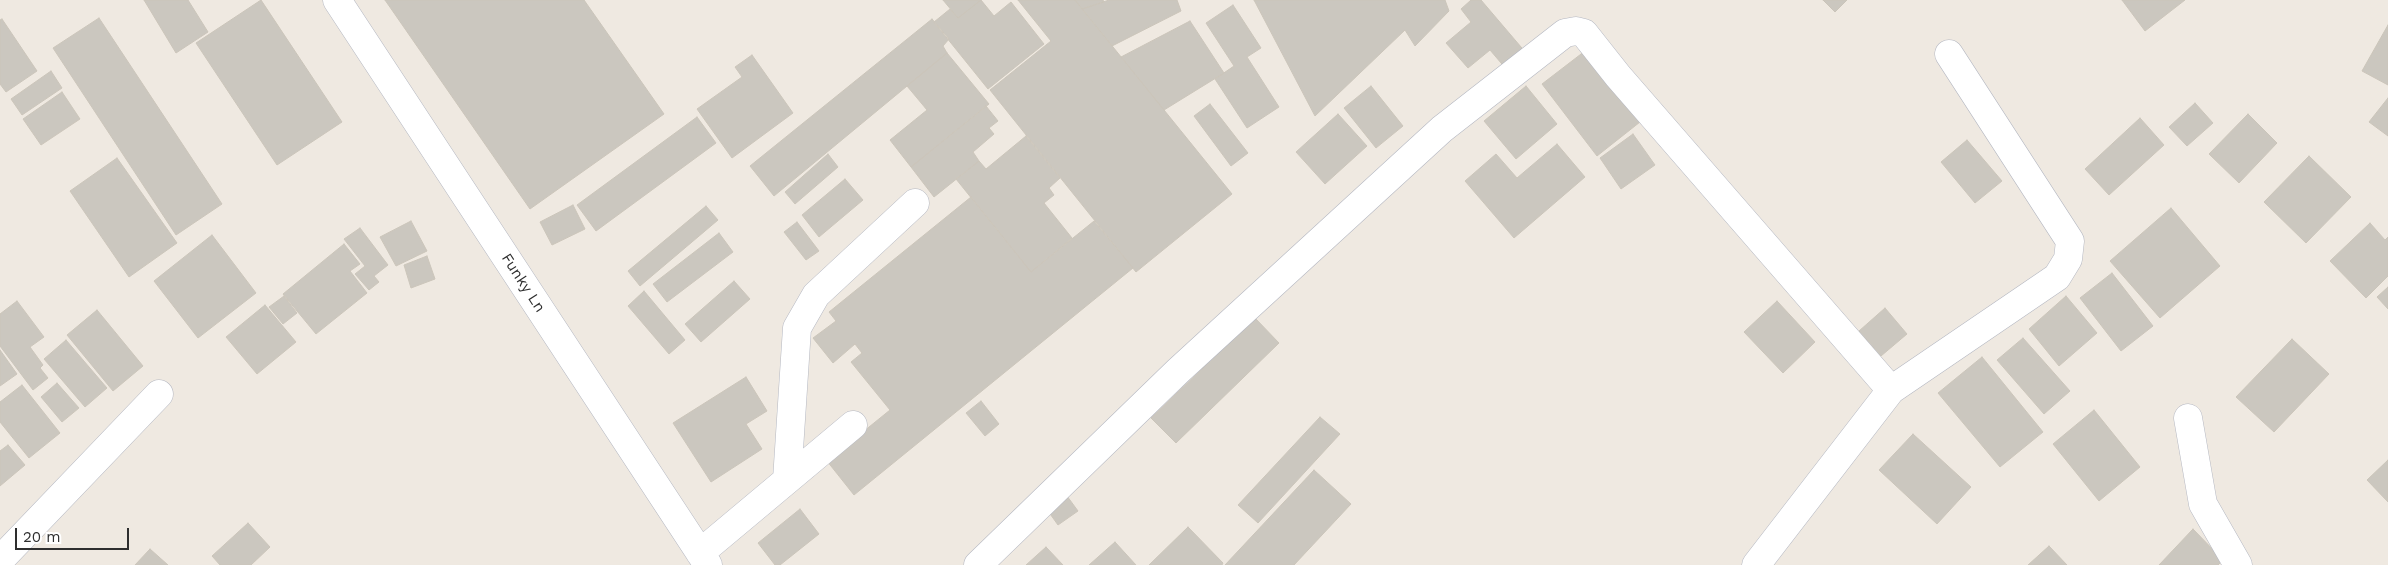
<!DOCTYPE html>
<style>
body{margin:0}
#map{position:relative;width:2388px;height:565px;overflow:hidden;background:#efe9e1;font-family:"Work Sans",sans-serif}
canvas{display:block}
.scale{position:absolute;left:15px;top:528px;width:114px;height:22px;box-sizing:border-box;border:2px solid #2e2e2e;border-top:0;padding-left:6px;font-size:15px;line-height:18px;white-space:nowrap;color:#2e2e2e;-webkit-text-stroke:4px #fff;paint-order:stroke}
</style>
<div id="map">
<canvas width="2388" height="565"></canvas>
<div class="scale">20 m</div>
</div>
<script>
const context = document.querySelector('canvas').getContext('2d');
context.lineJoin = 'round';
function fill(path, color) { context.fillStyle = color; context.fill(path, 'evenodd'); }
const poly = rows => new Path2D(rows.map(r => 'M' + r).join(''));
function stroke(path, color, width, dash) { context.strokeStyle = color; context.lineWidth = width; context.lineCap = dash ? 'butt' : 'round'; context.setLineDash(dash || []); context.stroke(path); }
function label(font, color, halo, rows, align = 'center') {
  context.font = font + ' "Work Sans",sans-serif'; context.lineWidth = 4.5; context.setLineDash([]); context.textBaseline = 'middle'; context.strokeStyle = halo; context.fillStyle = color; for (const [text, x, y, turn = 0] of rows) {
    context.save(); context.translate(x, y); context.rotate((+turn || 0) * Math.PI / 180); context.textAlign = isNaN(turn) ? turn : align; if (halo) context.strokeText(text, 0, 0); context.fillText(text, 0, 0); context.restore();
  }
}
const building = poly([
 [144,0,188,0,208,32,176,53,144,0],
 [261,0,342,122,277,165,196,43,261,0],
 [385,0,584,0,664,114,530,209,385,0],
 [943,0,981,0,958,18,943,0],
 [981,0,994,16,1011,2,1044,44,988,89,934,22,950,9,958,18,981,0],
 [1018,0,1075,0,1232,194,1136,272,990,90,1051,41,1018,0],
 [1075,0,1103,0,1104,2,1082,9,1075,0],
 [1109,0,1177,0,1181,11,1112,46,1082,9,1109,0],
 [1254,0,1445,0,1449,11,1415,46,1405,30,1315,116,1254,0],
 [1471,0,1481,0,1527,54,1507,70,1490,50,1468,68,1446,43,1471,22,1461,9,1471,0],
 [1823,0,1847,0,1835,12,1823,0],
 [2122,0,2185,0,2145,31,2122,0],
 [1233,5,1261,48,1247,57,1279,107,1247,128,1215,79,1234,66,1206,23,1233,5],
 [99,18,222,204,176,235,53,48,99,18],
 [2,19,37,71,6,92,0,84,0,20,2,19],
 [932,19,949,39,943,46,947,53,774,196,750,166,932,19],
 [1190,21,1224,73,1164,110,1121,57,1190,21],
 [2388,25,2388,85,2362,71,2388,25],
 [1585,51,1640,122,1597,156,1542,84,1585,51],
 [947,53,989,104,911,167,890,140,927,110,907,86,947,53],
 [752,55,793,113,732,158,697,109,742,77,735,67,752,55],
 [51,71,62,88,22,115,11,99,51,71],
 [1371,86,1403,126,1376,148,1344,108,1371,86],
 [1526,86,1557,124,1516,159,1484,121,1526,86],
 [62,92,80,119,41,145,23,119,62,92],
 [2388,98,2388,136,2369,122,2388,98],
 [2195,103,2213,123,2187,146,2169,127,2195,103],
 [1210,104,1248,153,1231,166,1194,116,1210,104],
 [986,106,998,121,989,128,994,134,973,152,979,161,934,197,911,167,986,106],
 [1338,114,1367,146,1325,184,1296,152,1338,114],
 [2248,114,2277,143,2239,183,2209,154,2248,114],
 [697,117,716,143,596,231,577,205,697,117],
 [2140,118,2164,145,2109,195,2085,169,2140,118],
 [1633,134,1655,165,1621,189,1600,158,1633,134],
 [1026,136,1060,178,1049,188,1054,195,1044,203,1072,238,1031,272,956,179,979,161,986,169,1026,136],
 [1967,140,2002,181,1975,203,1941,162,1967,140],
 [1557,144,1585,177,1514,238,1465,181,1496,154,1517,178,1557,144],
 [828,154,838,167,795,204,785,192,828,154],
 [2309,156,2351,197,2306,243,2264,202,2309,156],
 [117,158,177,243,129,277,70,191,117,158],
 [845,179,863,200,819,237,802,215,845,179],
 [971,197,1031,272,1094,221,1133,268,854,495,827,461,890,410,851,362,862,353,855,344,833,363,813,338,836,321,829,312,971,197],
 [573,205,585,229,552,245,540,222,573,205],
 [706,206,718,220,640,286,628,271,706,206],
 [2171,208,2220,266,2160,318,2110,261,2171,208],
 [411,221,427,251,396,266,380,237,411,221],
 [797,222,819,251,806,260,784,232,797,222],
 [2370,223,2385,240,2388,237,2388,276,2366,298,2330,261,2370,223],
 [360,228,388,265,374,276,379,282,369,290,355,274,365,266,344,239,360,228],
 [719,233,733,252,667,302,653,284,719,233],
 [212,235,256,293,198,338,154,281,212,235],
 [344,244,360,264,350,271,367,293,316,334,283,294,344,244],
 [427,256,435,279,411,288,404,265,427,256],
 [2112,273,2153,326,2121,351,2080,298,2112,273],
 [734,281,750,299,701,342,685,324,734,281],
 [2388,287,2388,309,2377,297,2388,287],
 [644,291,685,340,669,354,628,306,644,291],
 [284,296,297,313,283,324,269,307,284,296],
 [2066,296,2097,333,2059,366,2029,329,2066,296],
 [17,301,44,337,30,347,43,365,40,368,48,378,33,390,0,346,0,314,17,301],
 [1777,301,1815,342,1783,373,1744,332,1777,301],
 [265,305,296,342,257,374,226,337,265,305],
 [1885,308,1907,334,1881,356,1859,331,1885,308],
 [97,310,143,366,113,391,67,335,97,310],
 [1255,318,1279,343,1176,443,1151,418,1255,318],
 [2023,338,2070,391,2044,414,1997,360,2023,338],
 [2292,339,2329,374,2274,432,2236,397,2292,339],
 [66,340,107,388,85,407,44,359,66,340],
 [0,350,17,374,0,386,0,350],
 [1982,357,2043,432,2000,467,1938,393,1982,357],
 [746,377,767,411,746,424,762,449,711,482,673,423,746,377],
 [57,383,79,408,62,422,41,397,57,383],
 [22,385,60,433,29,458,0,422,0,402,22,385],
 [981,401,999,424,985,436,966,413,981,401],
 [2094,410,2140,467,2099,501,2053,444,2094,410],
 [1320,417,1340,434,1258,523,1238,505,1320,417],
 [1913,434,1971,487,1937,524,1879,470,1913,434],
 [8,445,25,465,0,486,0,451,8,445],
 [2388,460,2388,502,2367,480,2388,460],
 [1314,470,1351,504,1294,565,1225,565,1314,470],
 [1067,496,1078,511,1058,525,1048,511,1067,496],
 [800,509,819,534,780,565,775,565,758,543,800,509],
 [248,523,270,547,251,565,220,565,212,556,248,523],
 [1188,527,1223,563,1222,565,1149,565,1188,527],
 [2193,529,2223,560,2218,565,2159,565,2193,529],
 [1115,542,1136,565,1089,565,1115,542],
 [2049,546,2067,565,2028,565,2049,546],
 [1046,547,1063,565,1026,565,1046,547],
 [150,549,168,565,135,565,150,549]
]);
fill(building, '#cbc7bf');
stroke(building, '#cbc5ba', 1);
const minor = poly([
 [337,0,708,565],
 [2188,418,2203,504,2238,565],
 [787,480,797,328,816,295,915,203],
 [700,553,853,425],
 [0,560,159,394],
 [978,565,1178,371,1442,129,1565,33,1576,31,1584,33,1618,76,1891,390],
 [1756,565,1891,390,2057,277,2068,259,2070,241,1949,54]
]);
stroke(minor, '#b4b7c1', 29);
stroke(minor, '#fff', 28);
label('15px', '#2e2e2e', '#fff', [
 ["Funky Ln",523,283,57]
]);
</script>
